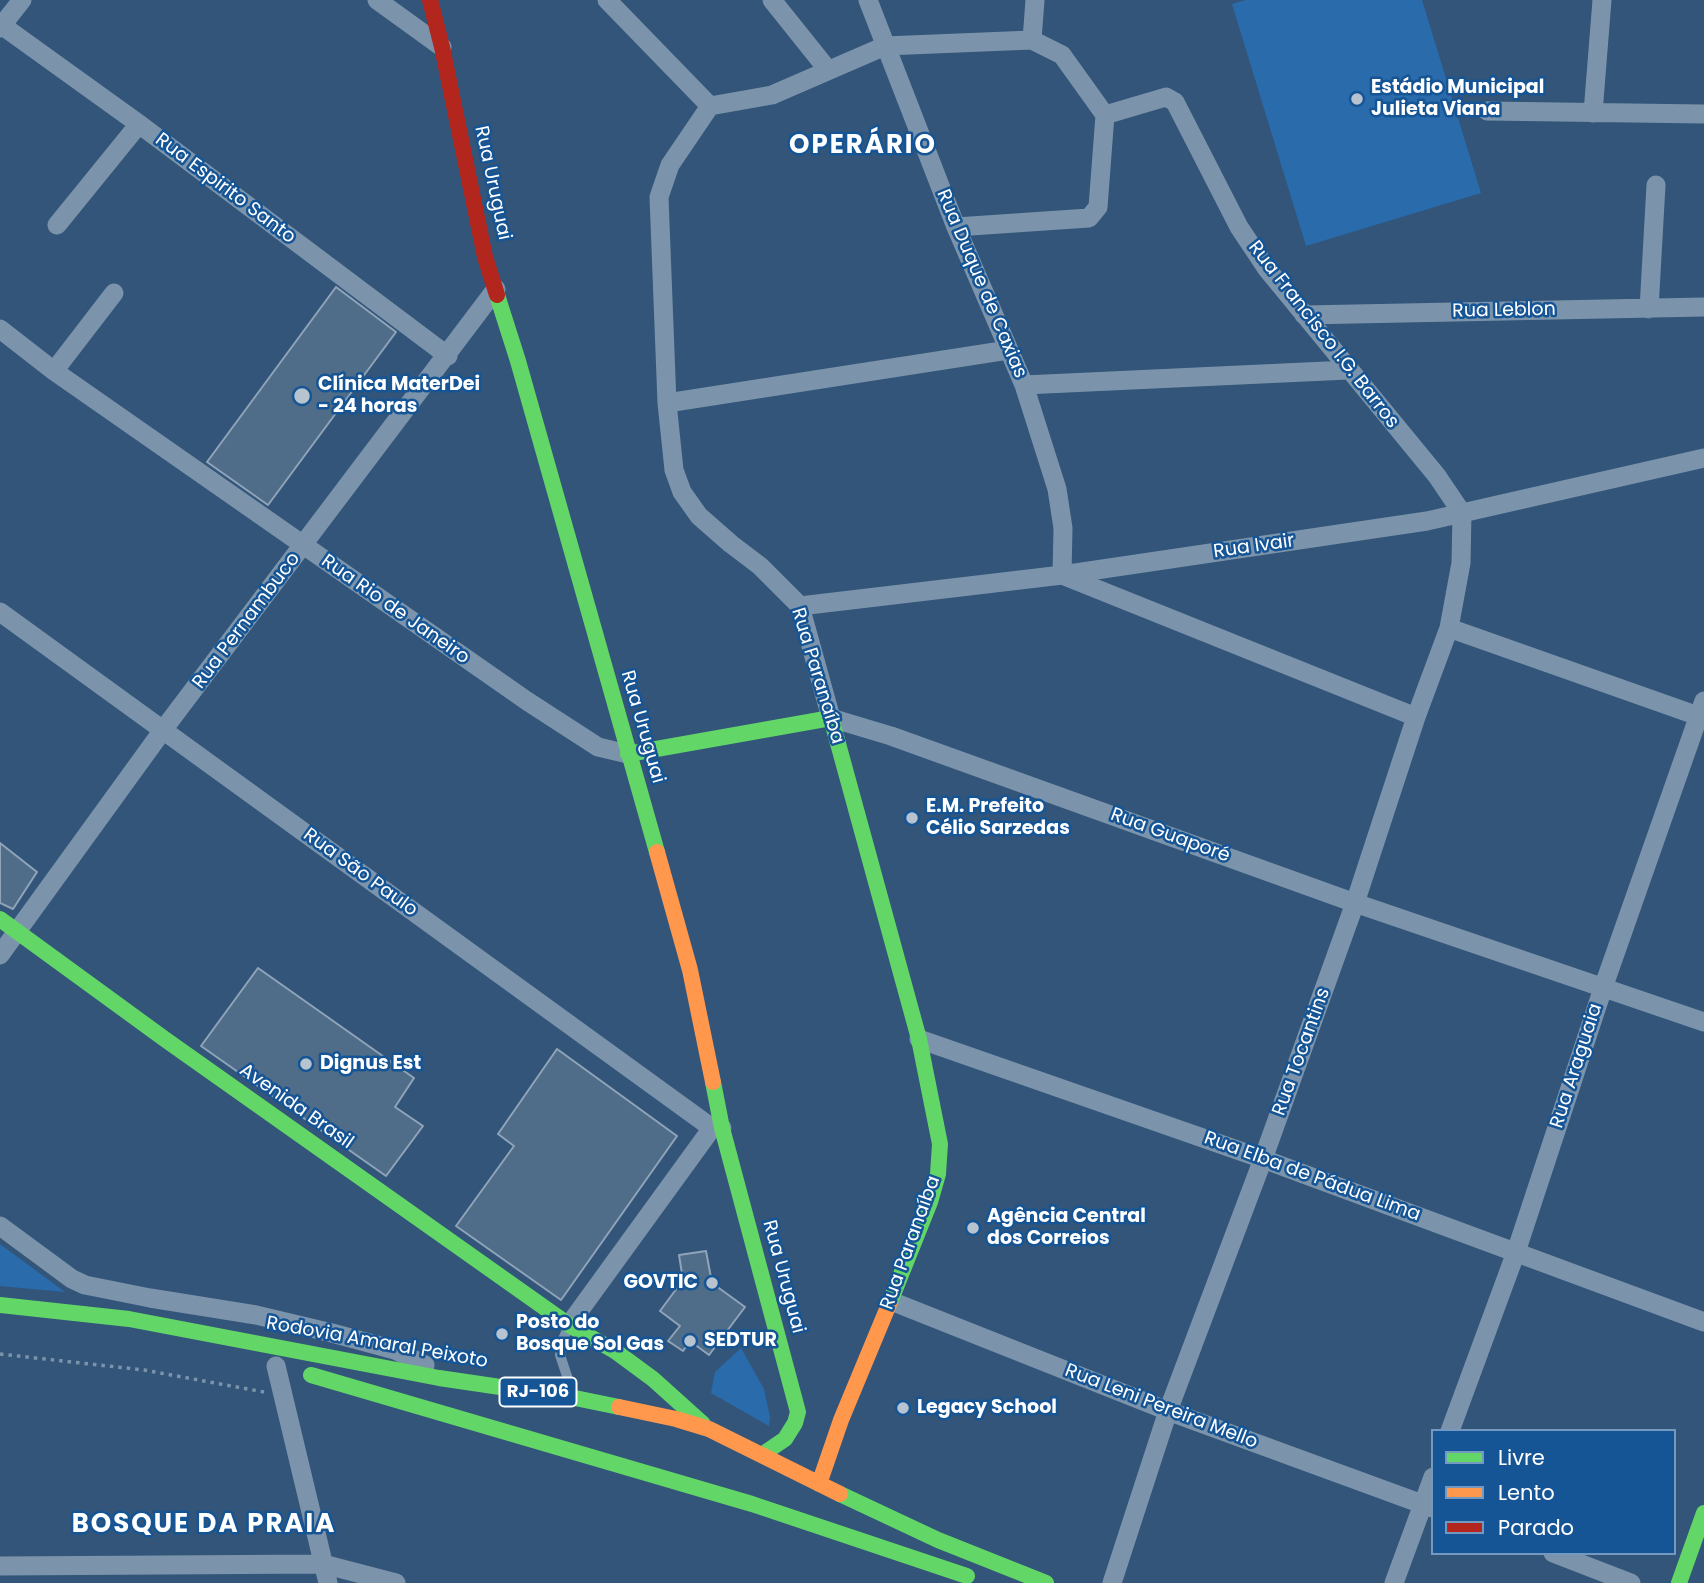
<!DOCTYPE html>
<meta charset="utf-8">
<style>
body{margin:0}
#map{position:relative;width:1704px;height:1583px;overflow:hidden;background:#325579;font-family:Poppins,sans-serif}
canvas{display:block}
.legend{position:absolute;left:1431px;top:1429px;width:245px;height:126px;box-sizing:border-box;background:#155596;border:2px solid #7399c0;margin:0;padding:9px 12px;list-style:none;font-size:21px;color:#fff}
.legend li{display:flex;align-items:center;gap:14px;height:35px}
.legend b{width:35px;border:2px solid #7399c0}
</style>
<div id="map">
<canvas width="1704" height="1583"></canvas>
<ul class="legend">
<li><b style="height:9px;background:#63d668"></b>Livre</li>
<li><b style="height:9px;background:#ff974d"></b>Lento</li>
<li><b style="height:9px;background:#b3261e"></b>Parado</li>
</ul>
</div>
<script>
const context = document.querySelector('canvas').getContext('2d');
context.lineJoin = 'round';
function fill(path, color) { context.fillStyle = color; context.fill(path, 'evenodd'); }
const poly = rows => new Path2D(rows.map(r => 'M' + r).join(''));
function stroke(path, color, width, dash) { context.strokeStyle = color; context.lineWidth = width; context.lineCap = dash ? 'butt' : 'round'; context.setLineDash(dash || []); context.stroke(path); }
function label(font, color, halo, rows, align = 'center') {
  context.font = font + ' Poppins,sans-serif'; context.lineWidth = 5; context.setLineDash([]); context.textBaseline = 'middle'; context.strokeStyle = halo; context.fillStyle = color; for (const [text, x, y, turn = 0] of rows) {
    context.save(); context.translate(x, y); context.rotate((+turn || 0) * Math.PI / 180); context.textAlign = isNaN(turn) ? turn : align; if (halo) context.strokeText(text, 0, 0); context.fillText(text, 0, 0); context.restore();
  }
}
fill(poly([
 [1246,0,1422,0,1481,193,1306,246,1232,4],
 [0,1244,65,1292,0,1286],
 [741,1348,764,1389,770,1417,769,1426,711,1393,715,1372]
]), '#2a6bac');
const building = poly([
 [336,287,396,332,268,505,207,462,336,287],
 [0,843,37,872,13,909,0,903,0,843],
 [258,968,414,1078,395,1107,423,1126,386,1176,201,1046,258,968],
 [557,1049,677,1136,561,1300,456,1226,514,1146,498,1134,557,1049],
 [706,1251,712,1283,745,1307,709,1355,690,1341,683,1351,668,1341,680,1326,660,1311,683,1280,679,1255,706,1251]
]);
fill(building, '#4f6c88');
stroke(building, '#90a4b9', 2);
stroke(poly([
 [0,1354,144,1370,264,1392]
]), '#7c94ab', 3.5, [3.5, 5]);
stroke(poly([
 [569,1326,562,1341,560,1355,572,1391]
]), '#7c94ab', 10);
stroke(poly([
 [377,0,442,47],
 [607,0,710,106],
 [772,0,828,70],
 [868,0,956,227,1024,385,1057,489,1063,528,1062,575,1416,717],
 [0,24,139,124,448,356],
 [0,28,22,0],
 [1032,40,885,46,772,95,710,106,670,165,659,197,667,403,674,470,682,492,699,516,731,544,760,566,800,606,831,718,891,736,1355,903,1704,1022],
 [1487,111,1704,114],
 [1593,113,1602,0],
 [1105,115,1166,97,1175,102,1239,227,1267,269,1437,476,1462,513,1461,563,1449,628,1416,717,1355,903,1263,1159,1168,1411,1112,1583],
 [57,225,139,124],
 [956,227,1089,218,1098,207,1105,115,1062,55,1032,40,1035,0],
 [1649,309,1656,185],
 [1304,315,1704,307],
 [0,329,54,371,527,701,598,747,628,754],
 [54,371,114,293],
 [1024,385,1348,370],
 [667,403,1008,350],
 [800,606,1062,575,1427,521,1704,458],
 [0,612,712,1128,722,1128],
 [1449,628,1704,718],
 [0,955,163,730,496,289],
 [919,1039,1263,1159,1704,1322],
 [0,1226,72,1279,85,1285,150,1298,256,1315,332,1333,395,1350,425,1365],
 [891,1301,1168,1411,1433,1508],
 [569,1325,712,1128],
 [276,1366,328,1583],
 [1450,1431,1516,1252,1603,988,1704,701],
 [1553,1553,1631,1583],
 [0,1566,323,1564,396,1583],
 [1394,1583,1433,1477]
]), '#7c94ab', 19);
stroke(poly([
 [497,295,518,361,657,852],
 [628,754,831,718,919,1039,940,1144,938,1174,930,1202,890,1302],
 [0,919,166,1040,569,1325,615,1351,653,1379,703,1424],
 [713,1082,722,1128,798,1412,795,1423,785,1439,763,1454],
 [0,1305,129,1319,439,1378,575,1398,619,1407],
 [311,1375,752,1504,967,1576],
 [840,1494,938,1540,1046,1583],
 [1679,1583,1704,1513]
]), '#63d668', 16);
stroke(poly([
 [657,852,690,970,713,1082],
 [619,1407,676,1419,709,1429,840,1494],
 [819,1484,841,1420,890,1302]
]), '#ff974d', 16);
stroke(poly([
 [430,0,442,47,485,257,497,295]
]), '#b3261e', 16);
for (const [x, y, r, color] of [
 [1357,99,7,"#b7c4d0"],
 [302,396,9,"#b7c4d0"],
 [912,818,7,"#b7c4d0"],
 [306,1064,7,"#b7c4d0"],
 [973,1228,7,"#b7c4d0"],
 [712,1283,7,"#b7c4d0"],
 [502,1334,7,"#b7c4d0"],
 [690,1341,7,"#b7c4d0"],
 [903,1408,7,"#b7c4d0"]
]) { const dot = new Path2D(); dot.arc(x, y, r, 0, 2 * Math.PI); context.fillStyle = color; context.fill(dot); stroke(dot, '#155596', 2.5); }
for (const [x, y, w] of [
 [538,1392,77]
]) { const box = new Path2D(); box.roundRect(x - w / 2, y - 14.5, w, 29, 5); context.fillStyle = '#155596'; context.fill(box); stroke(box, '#fff', 2); }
label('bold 18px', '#fff', null, [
 ["RJ-106",538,1392]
]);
label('bold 19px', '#fff', '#155596', [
 ["Estádio Municipal",1371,88],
 ["Julieta Viana",1371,110],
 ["Clínica MaterDei",318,385],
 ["- 24 horas",318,407],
 ["E.M. Prefeito",926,807],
 ["Célio Sarzedas",926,829],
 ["Dignus Est",320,1064],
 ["Agência Central",987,1217],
 ["dos Correios",987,1239],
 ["GOVTIC",698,1283,"right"],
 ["Posto do",516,1323],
 ["Bosque Sol Gas",516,1345],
 ["SEDTUR",704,1341],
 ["Legacy School",917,1408]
], 'left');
label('19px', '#fff', '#155596', [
 ["Rua Uruguai",492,183,78],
 ["Rua Espirito Santo",225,189,37],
 ["Rua Duque de Caxias",981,284,67],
 ["Rua Leblon",1504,311,-1],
 ["Rua Francisco I.G. Barros",1323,335,52],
 ["Rua Ivair",1254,547,-8],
 ["Rua Rio de Janeiro",395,610,35],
 ["Rua Pernambuco",247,621,-53],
 ["Rua Paranaíba",817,676,73],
 ["Rua Uruguai",642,727,74],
 ["Rua Guaporé",1170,836,20],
 ["Rua São Paulo",360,873,36],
 ["Rua Tocantins",1302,1052,-70],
 ["Rua Araguaia",1577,1066,-72],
 ["Avenida Brasil",296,1107,35],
 ["Rua Elba de Pádua Lima",1312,1177,20],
 ["Rua Paranaíba",911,1243,-70],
 ["Rua Uruguai",783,1277,75],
 ["Rodovia Amaral Peixoto",377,1343,10],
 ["Rua Leni Pereira Mello",1161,1407,21]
]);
context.letterSpacing = '2px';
label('bold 26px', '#fff', '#155596', [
 ["OPERÁRIO",863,146],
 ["BOSQUE DA PRAIA",204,1525]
]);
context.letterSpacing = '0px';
</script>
